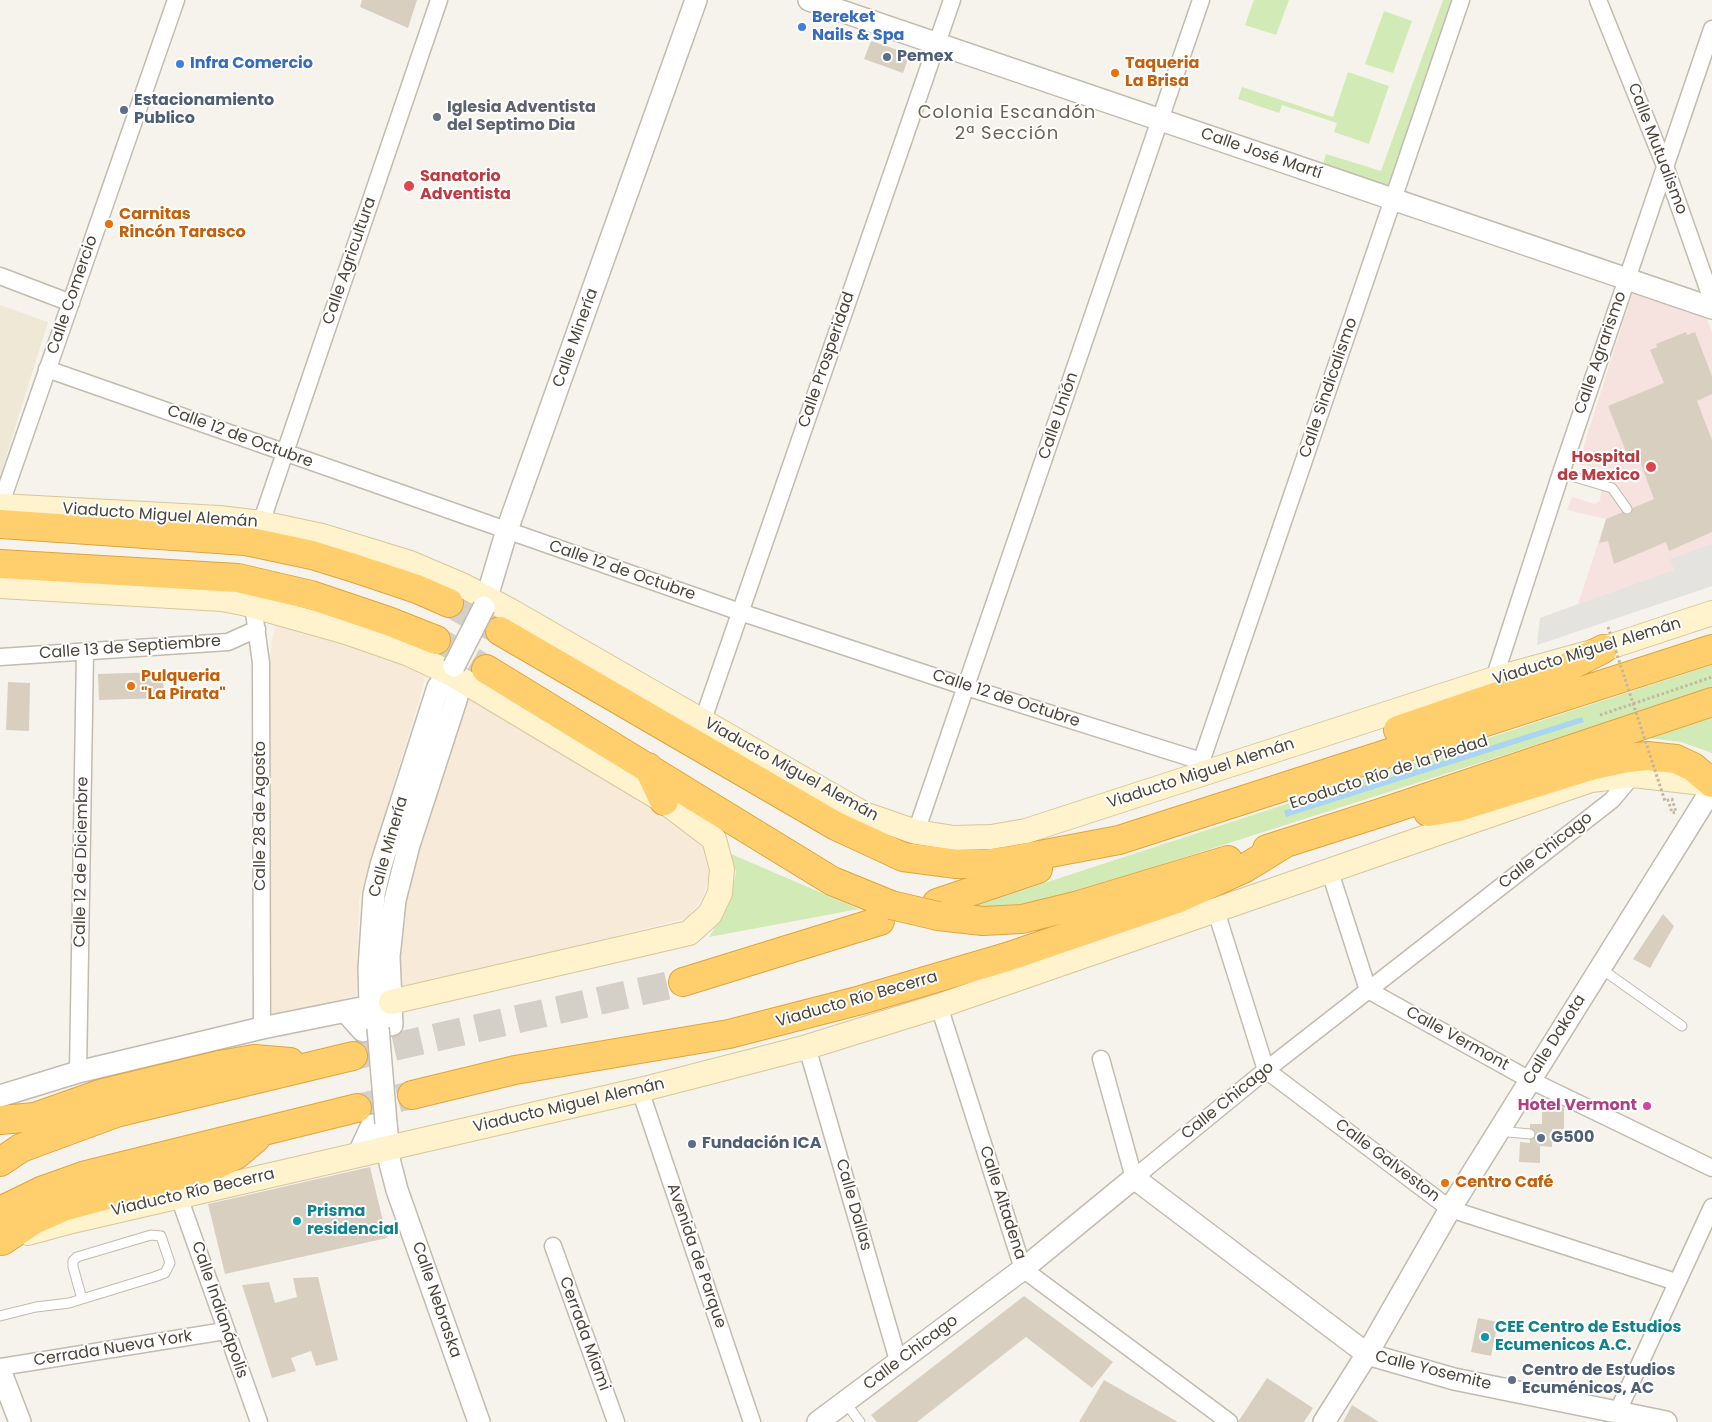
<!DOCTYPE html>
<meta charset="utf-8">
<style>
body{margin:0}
canvas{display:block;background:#f6f3ec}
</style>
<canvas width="1712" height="1422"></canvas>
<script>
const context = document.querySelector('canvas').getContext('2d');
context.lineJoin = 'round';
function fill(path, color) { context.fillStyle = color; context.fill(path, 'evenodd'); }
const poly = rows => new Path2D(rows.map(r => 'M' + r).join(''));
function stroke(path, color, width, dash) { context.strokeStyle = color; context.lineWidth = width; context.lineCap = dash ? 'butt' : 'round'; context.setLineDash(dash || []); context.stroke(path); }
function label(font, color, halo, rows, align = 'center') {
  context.font = font + ' Poppins,sans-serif'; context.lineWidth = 4; context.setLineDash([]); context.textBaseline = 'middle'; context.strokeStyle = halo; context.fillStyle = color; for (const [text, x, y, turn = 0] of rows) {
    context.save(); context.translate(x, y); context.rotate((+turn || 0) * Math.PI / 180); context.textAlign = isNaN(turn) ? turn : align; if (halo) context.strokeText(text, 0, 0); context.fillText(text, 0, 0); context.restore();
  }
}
fill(poly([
 [278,616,428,670,359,900,356,996,272,1016,270,659,272,639],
 [464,691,697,834,713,863,703,898,687,918,396,992,401,914,429,804]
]), '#f7ead8');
fill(poly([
 [0,305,48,322,0,476]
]), '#efe8d6');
fill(poly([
 [1634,288,1705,315,1712,332,1712,586,1537,645,1540,618,1578,604,1606,519,1567,510,1572,497,1595,504,1600,501,1603,469,1578,464]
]), '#f6e3e0');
fill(poly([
 [1254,0,1289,0,1276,35,1245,25],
 [1443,0,1458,0,1391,195,1321,171,1326,154,1381,171],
 [1384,11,1412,21,1393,73,1365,64],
 [1348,72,1389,86,1369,144,1334,132,1337,123,1282,105,1279,113,1238,99,1242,87,1333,117],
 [1712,665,1712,688,1676,700,1076,892,1015,906,968,908],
 [1712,717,1712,753,1681,742,1647,738],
 [731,854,859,909,709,937,728,907,736,872]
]), '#d2eab5');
fill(poly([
 [1712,544,1712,586,1537,645,1540,618,1674,570,1670,559]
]), '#e5e3e0');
fill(poly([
 [1582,717,1584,722,1286,817,1284,811]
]), '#a9d4f2');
fill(poly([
 [362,0,417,0,408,28,360,7],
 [871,41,910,54,903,73,864,59],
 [1686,332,1687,335,1695,332,1712,376,1712,394,1697,401,1712,440,1712,532,1669,551,1666,542,1614,564,1608,541,1599,543,1606,519,1654,499,1638,456,1629,459,1608,406,1664,383,1650,350,1657,347,1656,344],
 [163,672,164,698,99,700,98,674],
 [8,682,30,683,29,731,6,730],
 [1663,914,1674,926,1650,968,1633,959],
 [1542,1107,1564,1107,1564,1129,1552,1129,1552,1147,1540,1146,1540,1163,1519,1162,1520,1142,1530,1143,1530,1124,1542,1124],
 [370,1167,387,1238,225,1274,208,1204],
 [318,1277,338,1360,316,1366,311,1351,291,1358,296,1371,272,1378,242,1285,269,1282,275,1303,297,1297,293,1278],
 [1024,1296,1113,1362,1092,1388,1026,1337,917,1422,877,1422,871,1415],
 [1478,1318,1498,1322,1491,1356,1471,1352],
 [1267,1378,1313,1408,1304,1422,1238,1422],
 [1104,1380,1178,1422,1079,1422],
 [1352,1405,1379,1422,1343,1422]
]), '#d8cfc1');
stroke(poly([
 [449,603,500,631],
 [436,640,486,669],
 [353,1056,683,982],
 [357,1108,412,1095]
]), '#d4d0c8', 28, [28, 14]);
const service = poly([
 [1561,473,1612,488,1627,509],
 [1600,968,1682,1026],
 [1498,1131,1530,1134],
 [0,1316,36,1307,69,1303,154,1277,165,1273,170,1263,161,1236,151,1235,77,1257,73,1261,73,1267,82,1299],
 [845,1402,860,1422]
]);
const minor = poly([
 [1598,0,1665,166,1712,300],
 [0,276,71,303],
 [47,369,740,612,966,687,1201,761],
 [0,506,176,0],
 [261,523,439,0],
 [253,605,261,663,262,1028],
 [0,657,228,642,257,629],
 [1494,679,1561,473,1712,29],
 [703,720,952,0],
 [1198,771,1461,0],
 [916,832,1201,0],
 [1330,872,1368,990,1530,1080,1712,1168],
 [1216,911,1266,1070,1450,1209,1676,1282],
 [939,1006,1023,1269,1229,1422],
 [807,1047,899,1364],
 [1101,1059,1134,1178,1266,1070,1612,800,1633,775],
 [78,1072,85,652],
 [640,1090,752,1422],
 [179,1197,259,1422],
 [553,1246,616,1422],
 [0,1367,225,1331],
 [1618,1411,1712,1207]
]);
const tertiary = poly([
 [809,0,1712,308],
 [484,607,507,530,696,0],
 [345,1011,363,1031],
 [374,1019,370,1006,369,969,374,894,381,865,438,687,454,666],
 [392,1025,389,957,395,900,409,845,457,697,450,673],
 [0,1096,78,1072,262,1028,391,1002],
 [386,1123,390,1163,397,1190,479,1422],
 [358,1155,372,1125],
 [0,1370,20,1422],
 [818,1422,1023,1269,1134,1178,1367,1354,1454,1379,1666,1422],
 [1324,1422,1367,1354,1450,1209,1712,789]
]);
const secondary = poly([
 [0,506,219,518,261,523,322,536,410,563,464,586,509,610,864,814,916,832,954,838,991,837,1026,831,1494,679,1603,649,1712,613],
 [0,586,222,599,243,603,346,632,409,654,450,673,664,801,714,839,722,869,720,893,710,914,689,933,391,1002],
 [28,1233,72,1221,640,1090,807,1047,939,1006,1591,780,1633,775,1712,784]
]);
const motorway = poly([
 [0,524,246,541,312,555,354,568,417,589,449,603],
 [0,564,238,578,311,595,388,621,436,640],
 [500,631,836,826,903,857,957,864,984,864,1013,860,1119,840,1712,649],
 [486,669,832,881,891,905],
 [1398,730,1539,682,1603,649],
 [648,767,664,801],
 [1428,812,1459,807,1594,765,1627,758,1647,756,1676,759,1693,767,1712,783],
 [1267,849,1386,811,1712,702],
 [937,903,1038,869],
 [938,916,983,921,1022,919,1079,905,1228,860],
 [683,982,880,921],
 [412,1095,515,1070,729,1034,861,1000,1007,957,1177,899,1245,868,1284,844],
 [0,1120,35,1117,103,1093,219,1065,254,1059,290,1062],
 [0,1162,21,1148,116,1113,353,1056],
 [0,1211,41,1191,86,1175,357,1108],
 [2,1241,34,1220,63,1207,214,1166,236,1155,256,1138]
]);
stroke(service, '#c2bbae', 11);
stroke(minor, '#c2bbae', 19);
stroke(tertiary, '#c2bbae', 24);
stroke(secondary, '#d6c79b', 26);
stroke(motorway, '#e0a43c', 30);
stroke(poly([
 [1600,715,1712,677]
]), '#c4b79f', 3, [2.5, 2.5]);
stroke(service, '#fff', 9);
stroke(minor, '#fff', 16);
stroke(tertiary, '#fff', 21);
stroke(secondary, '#fff3cd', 24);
stroke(motorway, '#ffcf6e', 28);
const tertiaryBridge = poly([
 [454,666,484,607],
 [378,1028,386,1123]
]);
const motorwayBridge = poly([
 [891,905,938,916]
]);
stroke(tertiaryBridge, '#c2bbae', 24, []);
stroke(motorwayBridge, '#e0a43c', 30, []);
stroke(poly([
 [1608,627,1665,801,1672,799,1676,812,1672,813,1669,803]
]), '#c4b79f', 3, [2.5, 2.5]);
stroke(tertiaryBridge, '#fff', 21);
stroke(motorwayBridge, '#ffcf6e', 28);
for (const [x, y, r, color] of [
 [802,27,5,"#3f7fe0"],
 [887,57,5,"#5c6f8a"],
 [180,64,5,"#3f7fe0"],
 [1115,73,5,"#e8710a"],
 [124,110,5,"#5c6f8a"],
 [437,117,5,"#6b7280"],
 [409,186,6,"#e0444e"],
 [109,224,5,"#e8710a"],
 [1651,467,6,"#e0444e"],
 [131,686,5,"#e8710a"],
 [1647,1106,5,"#d1479c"],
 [1541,1138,5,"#5c6f8a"],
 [692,1144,5,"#5c6f8a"],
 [1445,1183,5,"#e8710a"],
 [297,1221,5,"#0f9aa8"],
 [1485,1337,5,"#0f9aa8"],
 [1512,1380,5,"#5c6f8a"]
]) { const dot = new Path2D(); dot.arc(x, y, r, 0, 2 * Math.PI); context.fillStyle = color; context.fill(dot); stroke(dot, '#fff', 2); }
label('bold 16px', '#366cbe', '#fff', [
 ["Bereket",812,18],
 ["Nails & Spa",812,36],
 ["Infra Comercio",190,64]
], 'left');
label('bold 16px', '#4e5e75', '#fff', [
 ["Pemex",897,57],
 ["Estacionamiento",134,101],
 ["Publico",134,119],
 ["G500",1551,1138],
 ["Fundación ICA",702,1144],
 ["Centro de Estudios",1522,1371],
 ["Ecuménicos, AC",1522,1389]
], 'left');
label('bold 16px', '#c56008', '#fff', [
 ["Taqueria",1125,64],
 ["La Brisa",1125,82],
 ["Carnitas",119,215],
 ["Rincón Tarasco",119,233],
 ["Pulqueria",141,677],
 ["\"La Pirata\"",141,695],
 ["Centro Café",1455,1183]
], 'left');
label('bold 16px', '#5b616d', '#fff', [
 ["Iglesia Adventista",447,108],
 ["del Septimo Dia",447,126]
], 'left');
label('16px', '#4b4439', '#fff', [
 ["Calle Mutualismo",1657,149,69],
 ["Calle José Martí",1261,154,19],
 ["Calle Agricultura",350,261,-71],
 ["Calle Comercio",73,295,-71],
 ["Calle Minería",576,338,-70],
 ["Calle Agrarismo",1601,353,-71],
 ["Calle Prosperidad",827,360,-71],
 ["Calle Sindicalismo",1329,388,-71],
 ["Calle Unión",1059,416,-71],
 ["Calle 12 de Octubre",240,437,20],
 ["Viaducto Miguel Alemán",160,516,4],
 ["Calle 12 de Octubre",622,571,19],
 ["Calle 13 de Septiembre",130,648,-4],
 ["Viaducto Miguel Alemán",1587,652,-17],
 ["Calle 12 de Octubre",1006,699,18],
 ["Viaducto Miguel Alemán",791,770,29],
 ["Ecoducto Río de la Piedad",1389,773,-18],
 ["Viaducto Miguel Alemán",1201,774,-18],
 ["Calle 28 de Agosto",261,816,-90],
 ["Calle Minería",389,847,-74],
 ["Calle Chicago",1546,851,-38],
 ["Calle 12 de Diciembre",82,862,-89],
 ["Viaducto Río Becerra",857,1000,-16],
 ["Calle Vermont",1457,1039,29],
 ["Calle Dakota",1555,1040,-58],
 ["Calle Chicago",1228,1101,-39],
 ["Viaducto Miguel Alemán",569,1106,-13],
 ["Calle Galveston",1387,1161,37],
 ["Viaducto Río Becerra",193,1193,-13],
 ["Calle Altadena",1002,1203,72],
 ["Calle Dallas",853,1205,74],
 ["Avenida de Parque",696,1256,71],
 ["Calle Nebraska",436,1300,71],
 ["Calle Indianápolis",219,1310,71],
 ["Cerrada Miami",584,1334,70],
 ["Cerrada Nueva York",113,1349,-9],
 ["Calle Chicago",911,1353,-37],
 ["Calle Yosemite",1433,1371,14]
]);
label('bold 16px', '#be3a42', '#fff', [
 ["Sanatorio",420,177],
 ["Adventista",420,195],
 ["Hospital",1640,458,"right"],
 ["de Mexico",1640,476,"right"]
], 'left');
label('bold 16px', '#b23c85', '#fff', [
 ["Hotel Vermont",1637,1106]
], 'right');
label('bold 16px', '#0d838f', '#fff', [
 ["Prisma",307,1212],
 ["residencial",307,1230],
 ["CEE Centro de Estudios",1495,1328],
 ["Ecumenicos A.C.",1495,1346]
], 'left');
context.letterSpacing = '1px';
label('18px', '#6e6250', '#fff', [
 ["Colonia Escandón",1007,113],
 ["2ª Sección",1007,134]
]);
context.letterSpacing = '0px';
</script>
